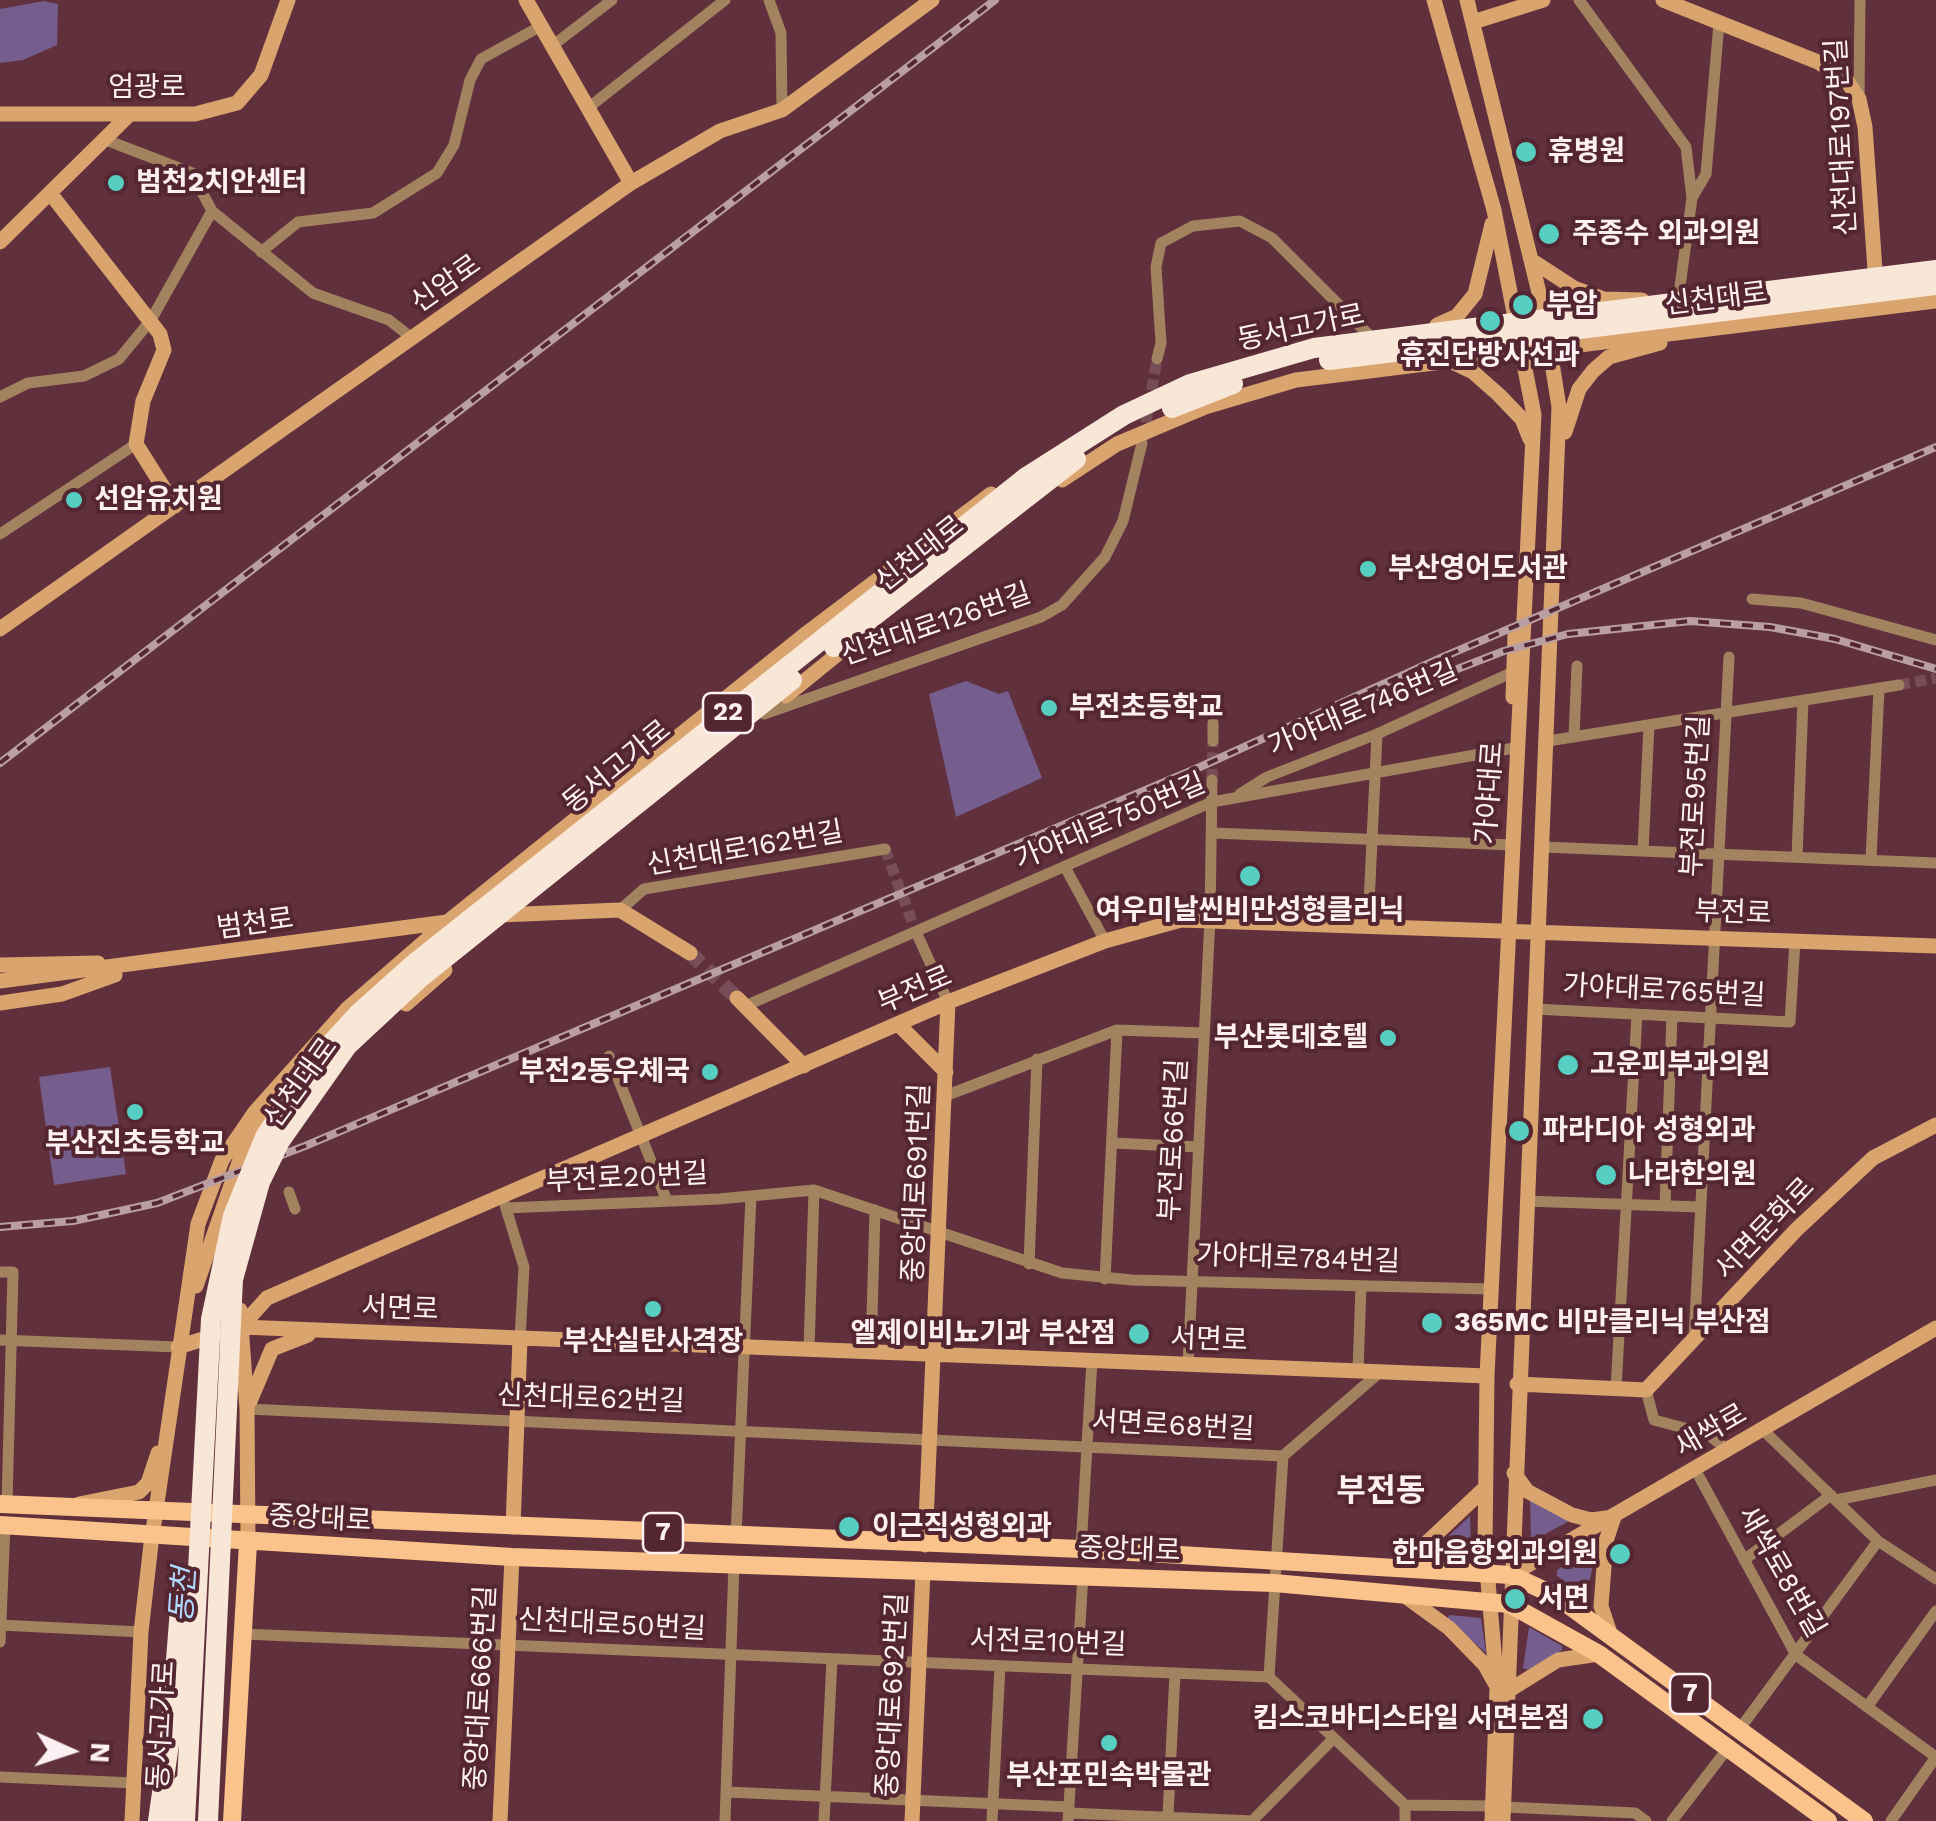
<!DOCTYPE html>
<meta charset="utf-8">
<style>
body{margin:0}
#map{position:relative;width:1936px;height:1821px;overflow:hidden;background:#60313c;font-family:"Work Sans",sans-serif}
canvas{display:block}
.north{position:absolute;left:20px;top:1701px;width:100px;height:100px;-webkit-text-stroke:8px #542631;paint-order:stroke;rotate:93deg;font-size:28px;font-weight:700;line-height:40px;text-align:center;color:#fcf0f2}
.north::after{content:'';display:block;margin:auto;width:35px;height:45px;background:#fcf0f2;clip-path:polygon(50% 0,100% 100%,50% 72%,0 100%)}
</style>
<div id="map">
<canvas width="1936" height="1821"></canvas>
<div class="north">N</div>
</div>
<script>
const context = document.querySelector('canvas').getContext('2d');
context.lineJoin = 'round';
function fill(path, color) { context.fillStyle = color; context.fill(path, 'evenodd'); }
const poly = rows => new Path2D(rows.map(r => 'M' + r).join(''));
function stroke(path, color, width, dash) { context.strokeStyle = color; context.lineWidth = width; context.lineCap = dash ? 'butt' : 'round'; context.setLineDash(dash || []); context.stroke(path); }
function label(font, color, halo, rows, align = 'center') {
  context.font = font + ' "Work Sans","Noto Sans KR",sans-serif'; context.lineWidth = 8; context.setLineDash([]); context.textBaseline = 'middle'; context.strokeStyle = halo; context.fillStyle = color; for (const [text, x, y, turn = 0] of rows) {
    context.save(); context.translate(x, y); context.rotate((+turn || 0) * Math.PI / 180); context.textAlign = isNaN(turn) ? turn : align; if (halo) context.strokeText(text, 0, 0); context.fillText(text, 0, 0); context.restore();
  }
}
fill(poly([
 [44,1,58,4,57,45,23,60,0,63,0,9],
 [966,681,999,694,1008,691,1042,778,956,817,929,694],
 [110,1067,126,1174,54,1185,39,1077],
 [1530,1500,1569,1521,1536,1539,1531,1537],
 [1470,1516,1471,1550,1437,1551,1437,1547],
 [1592,1549,1596,1552,1586,1596,1557,1576,1557,1570],
 [1449,1615,1481,1618,1486,1653,1447,1619],
 [1529,1627,1562,1646,1562,1650,1528,1670,1523,1668]
]), '#755d8d');
stroke(poly([
 [1143,439,1157,359],
 [1899,685,1936,678],
 [1212,780,1213,741],
 [885,849,916,932]
]), '#774e57', 11, [11, 5.5]);
stroke(poly([
 [690,953,737,998]
]), '#774e57', 15, [15, 8]);
stroke(poly([
 [769,0,781,33,782,110],
 [1579,0,1686,147,1692,198,1679,294],
 [552,46,612,0],
 [1859,99,1860,0],
 [588,108,725,0],
 [106,140,192,173,212,211,313,293,389,320,412,338],
 [1692,198,1706,174,1719,23],
 [261,252,298,222,373,213,437,173,454,145,470,80,481,59,541,26],
 [1157,359,1161,343,1156,267,1161,243,1193,226,1240,221,1272,238,1370,336],
 [0,397,28,383,84,376,119,359,151,320,212,211],
 [0,534,136,444],
 [1752,599,1801,603,1936,640],
 [764,714,1041,617,1062,605,1105,557,1123,521,1142,443],
 [1574,737,1577,666],
 [1213,741,1213,723],
 [1548,741,1899,685],
 [1240,794,1267,777,1377,734,1513,672],
 [1212,833,1512,845],
 [1543,847,1936,863],
 [1643,851,1649,725],
 [1797,857,1803,700],
 [1871,860,1879,688],
 [1065,867,1105,941],
 [620,910,644,889,885,849],
 [1368,925,1377,734],
 [916,932,948,1002],
 [745,1006,1212,802,1514,748],
 [1535,1009,1790,1022,1795,941],
 [609,1056,667,1201],
 [945,1096,1117,1030,1204,1033],
 [1112,1143,1199,1147],
 [289,1192,295,1209],
 [1526,1201,1700,1207],
 [505,1205,524,1267,520,1339],
 [1665,1206,1672,1016],
 [506,1208,719,1199,814,1190,1062,1273,1132,1280,1490,1289],
 [1029,1264,1037,1059],
 [0,1272,13,1272,7,1504],
 [1105,1279,1117,1030],
 [1694,1339,1729,657],
 [0,1340,178,1347],
 [809,1349,814,1190],
 [871,1352,875,1210],
 [1188,1364,1210,918,1212,780],
 [1358,1371,1361,1286],
 [1616,1389,1637,1014],
 [1646,1390,1654,1420,1707,1434,1728,1450],
 [247,1409,1283,1456,1380,1372],
 [1763,1430,1878,1541,1936,1579],
 [1695,1469,1796,1655,1936,1757],
 [1836,1500,1936,1480],
 [736,1536,751,1196],
 [1081,1549,1092,1360],
 [1744,1560,1831,1495],
 [0,1625,141,1632],
 [243,1634,1269,1677,1405,1805,1493,1806],
 [0,1642,5,1525],
 [1269,1677,1283,1456],
 [1867,1707,1936,1611],
 [1739,1730,1878,1541],
 [0,1777,134,1783],
 [726,1792,1069,1807],
 [1504,1807,1635,1813,1646,1821],
 [1069,1813,1253,1821],
 [1168,1816,1175,1673],
 [725,1821,734,1564],
 [824,1821,832,1660],
 [992,1821,1000,1667],
 [1068,1821,1083,1575],
 [1252,1821,1334,1738],
 [1405,1821,1405,1805],
 [1672,1821,1728,1748],
 [1891,1821,1936,1757]
]), '#a38260', 11);
stroke(poly([
 [526,0,631,183],
 [1434,0,1494,210,1534,415,1487,1376,1485,1546,1497,1688,1492,1821],
 [1467,0,1544,313,1559,407,1503,1821],
 [1663,0,1818,62,1847,81,1859,99,1865,127,1875,270],
 [1473,22,1543,0],
 [0,114,195,114,237,103,261,75,288,0],
 [50,193,160,334,164,350,143,401,136,444,175,506],
 [0,242,130,114],
 [1531,260,1574,288,1604,299,1642,300],
 [1437,325,1457,316,1475,294,1492,224],
 [1448,360,1473,372,1499,395,1522,419,1530,439],
 [1565,432,1579,389,1593,371,1609,357,1660,343],
 [1062,480,1117,444,1205,407,1296,380,1936,301],
 [0,629,631,183,720,131,782,110,932,0],
 [786,696,850,644],
 [1513,697,1515,635],
 [500,915,620,910,690,953],
 [0,965,98,963],
 [0,981,447,922],
 [737,998,804,1066],
 [0,1003,62,994,115,975],
 [406,1004,445,970],
 [898,1024,946,1072],
 [196,1286,243,1151,260,1121],
 [240,1310,247,1409,248,1543],
 [241,1327,267,1298,948,1002,1105,941,1181,920,1936,946],
 [178,1347,241,1327,1487,1376],
 [1517,1384,1646,1390,1796,1230,1873,1158,1936,1125],
 [250,1401,272,1349,308,1335],
 [1514,1473,1527,1491,1572,1515,1591,1520,1614,1517,1606,1541,1601,1606,1611,1636],
 [79,1504,139,1492,148,1483,158,1453],
 [513,1527,520,1339],
 [925,1545,948,1002],
 [1402,1566,1485,1488],
 [1511,1575,1936,1328],
 [1405,1596,1449,1628,1485,1665,1495,1683],
 [1508,1691,1558,1660,1599,1654],
 [132,1821,141,1632,151,1544,198,1224,222,1160,255,1112,347,1009,446,923,803,636,991,494],
 [500,1821,512,1557],
 [912,1821,923,1571]
]), '#daa46e', 15);
stroke(poly([
 [0,1504,1081,1549,1511,1575,1556,1596,1864,1821],
 [0,1525,512,1557,1274,1583,1509,1604,1599,1654,1828,1821],
 [232,1821,248,1543]
]), '#fac38b', 18);
stroke(poly([
 [158,1821,170,1737],
 [174,1821,182,1785]
]), '#f8e7d7', 20);
const rail = poly([
 [1421,683,1504,651,1568,634,1690,621,1770,627,1835,639,1936,669],
 [0,763,995,0],
 [0,1227,73,1221,157,1203,305,1146,1200,767,1443,657,1936,447]
]);
stroke(rail, '#b99ea4', 8);
stroke(rail, '#542631', 4, [11]);
stroke(poly([
 [1329,360,1936,285],
 [1172,408,1233,384],
 [834,647,1076,459],
 [230,1290,260,1182,280,1141,347,1046,420,978,792,680],
 [170,1737,182,1583],
 [185,1821,211,1319,233,1216,265,1137,315,1061,358,1014,415,963,1025,478,1124,415,1190,384,1314,348,1936,270],
 [208,1821,233,1279]
]), '#f8e7d7', 20);
for (const [x, y, r, color] of [
 [1526,152,12,"#57cec2"],
 [116,183,10,"#57cec2"],
 [1549,234,12,"#57cec2"],
 [1523,305,12,"#57cec2"],
 [1490,321,12,"#57cec2"],
 [74,500,10,"#57cec2"],
 [1368,569,10,"#57cec2"],
 [1049,708,10,"#57cec2"],
 [1250,876,12,"#57cec2"],
 [1388,1038,10,"#57cec2"],
 [1568,1065,12,"#57cec2"],
 [710,1072,10,"#57cec2"],
 [135,1112,10,"#57cec2"],
 [1519,1131,12,"#57cec2"],
 [1606,1175,12,"#57cec2"],
 [653,1309,10,"#57cec2"],
 [1432,1323,12,"#57cec2"],
 [1139,1334,12,"#57cec2"],
 [849,1527,12,"#57cec2"],
 [1620,1554,12,"#57cec2"],
 [1515,1599,12,"#57cec2"],
 [1593,1719,12,"#57cec2"],
 [1109,1743,10,"#57cec2"]
]) { const dot = new Path2D(); dot.arc(x, y, r, 0, 2 * Math.PI); context.fillStyle = color; context.fill(dot); stroke(dot, '#542631', 4); }
for (const [x, y, w] of [
 [728,713,50],
 [663,1533,40],
 [1690,1694,40]
]) { const box = new Path2D(); box.roundRect(x - w / 2, y - 20, w, 40, 8); context.fillStyle = '#542631'; context.fill(box); stroke(box, '#fcf0f2', 2.5); }
label('bold 25px', '#fcf0f2', null, [
 ["22",728,713],
 ["7",663,1533],
 ["7",1690,1694]
]);
label('28px', '#fcf0f2', '#542631', [
 ["엄광로",147,88],
 ["신천대로197번길",1842,137,-93],
 ["신암로",446,284,-35],
 ["신천대로",1716,299,-7],
 ["동서고가로",1301,328,-12],
 ["신천대로",920,554,-38],
 ["신천대로126번길",936,625,-19],
 ["가야대로746번길",1363,709,-23],
 ["동서고가로",617,767,-39],
 ["가야대로",1490,793,-86],
 ["부전로95번길",1696,796,-87],
 ["가야대로750번길",1110,822,-23],
 ["신천대로162번길",745,849,-10],
 ["부전로",1733,913,2],
 ["범천로",255,924,-8],
 ["부전로",915,990,-23],
 ["가야대로765번길",1664,991,3],
 ["신천대로",301,1083,-54],
 ["부전로66번길",1174,1140,-87],
 ["부전로20번길",627,1178,-3],
 ["중앙대로691번길",917,1183,-88],
 ["서면문화로",1765,1229,-46],
 ["가야대로784번길",1298,1259,2],
 ["서면로",400,1309,2],
 ["서면로",1209,1340,2],
 ["신천대로62번길",591,1399,2],
 ["서면로68번길",1173,1426,3],
 ["새싹로",1711,1431,-30],
 ["중앙대로",320,1519,3],
 ["중앙대로",1129,1550,2],
 ["새싹로8번길",1781,1572,60],
 ["신천대로50번길",612,1625,3],
 ["서전로10번길",1048,1643,2],
 ["중앙대로666번길",481,1688,-87],
 ["중앙대로692번길",893,1695,-87],
 ["동서고가로",162,1725,-87]
]);
label('bold 28px', '#fcf0f2', '#542631', [
 ["휴병원",1548,152],
 ["범천2치안센터",136,183],
 ["주종수 외과의원",1572,234],
 ["부암",1546,305],
 ["휴진단방사선과",1490,356,"center"],
 ["선암유치원",94,500],
 ["부산영어도서관",1388,569],
 ["부전초등학교",1069,708],
 ["여우미날씬비만성형클리닉",1250,911,"center"],
 ["부산롯데호텔",1368,1038,"right"],
 ["고운피부과의원",1590,1065],
 ["부전2동우체국",690,1072,"right"],
 ["파라디아 성형외과",1542,1131],
 ["부산진초등학교",135,1144,"center"],
 ["나라한의원",1628,1175],
 ["365MC 비만클리닉 부산점",1454,1323],
 ["엘제이비뇨기과 부산점",1116,1334,"right"],
 ["부산실탄사격장",653,1342,"center"],
 ["이근직성형외과",872,1527],
 ["한마음항외과의원",1598,1554,"right"],
 ["서면",1538,1599],
 ["킴스코바디스타일 서면본점",1570,1719,"right"],
 ["부산포민속박물관",1109,1776,"center"]
], 'left');
label('italic 30px', '#b2daff', '#542631', [
 ["동천",184,1595,-86]
]);
label('bold 32px', '#fcf0f2', '#542631', [
 ["부전동",1381,1492]
]);
</script>
